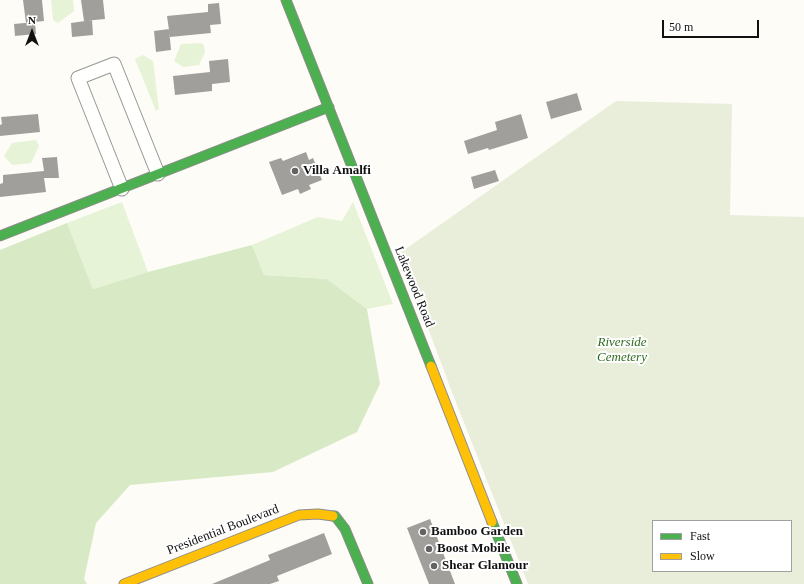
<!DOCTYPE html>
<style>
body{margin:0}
#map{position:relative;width:804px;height:584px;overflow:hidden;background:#fdfcf7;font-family:"Times New Roman",serif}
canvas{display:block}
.legend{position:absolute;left:652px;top:520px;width:140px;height:52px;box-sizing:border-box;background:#fff;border:1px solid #a0a0a0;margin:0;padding:5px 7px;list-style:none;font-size:12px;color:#111}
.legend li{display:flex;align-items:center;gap:8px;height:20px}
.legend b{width:20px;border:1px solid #a0a0a0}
.north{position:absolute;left:12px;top:12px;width:40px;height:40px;-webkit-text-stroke:3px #fff;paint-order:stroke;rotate:0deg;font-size:11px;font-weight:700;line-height:16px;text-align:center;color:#111}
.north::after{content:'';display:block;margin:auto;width:14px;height:18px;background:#111;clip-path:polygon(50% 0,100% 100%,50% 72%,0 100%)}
.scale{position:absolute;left:662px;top:20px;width:97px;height:18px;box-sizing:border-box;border:2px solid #111;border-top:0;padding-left:5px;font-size:12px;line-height:14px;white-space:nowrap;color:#111;-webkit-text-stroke:3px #fff;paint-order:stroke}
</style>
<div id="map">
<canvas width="804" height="584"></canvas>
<ul class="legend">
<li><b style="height:5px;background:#4caf50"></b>Fast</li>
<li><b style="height:5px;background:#ffc107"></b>Slow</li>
</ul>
<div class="north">N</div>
<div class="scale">50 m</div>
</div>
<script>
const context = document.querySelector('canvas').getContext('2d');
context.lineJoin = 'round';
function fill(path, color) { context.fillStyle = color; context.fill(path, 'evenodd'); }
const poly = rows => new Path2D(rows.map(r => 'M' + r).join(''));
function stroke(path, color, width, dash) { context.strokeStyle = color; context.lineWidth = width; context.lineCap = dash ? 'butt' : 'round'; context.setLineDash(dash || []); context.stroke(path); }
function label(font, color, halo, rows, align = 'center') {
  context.font = font + ' "Times New Roman",serif'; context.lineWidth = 4; context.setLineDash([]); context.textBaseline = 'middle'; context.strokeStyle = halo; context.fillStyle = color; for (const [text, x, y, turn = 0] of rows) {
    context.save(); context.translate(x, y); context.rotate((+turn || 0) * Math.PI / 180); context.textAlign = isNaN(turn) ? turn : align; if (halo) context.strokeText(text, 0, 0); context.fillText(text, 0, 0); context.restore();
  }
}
fill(poly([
 [51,0,73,0,74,11,58,23,53,20],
 [201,43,204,45,205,52,199,65,183,67,174,61,181,44],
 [143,55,153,61,159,109,156,111,135,59],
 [36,140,39,146,31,163,12,165,4,156,12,143],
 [122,202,148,272,93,289,67,223],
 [353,202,393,304,367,309,327,279,264,275,252,245,318,217,342,221]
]), '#e7f3d7');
fill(poly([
 [67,223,93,289,148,272,252,245,264,275,327,279,367,309,380,384,357,432,273,472,130,485,96,523,84,579,87,584,0,584,0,250]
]), '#d8eac5');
fill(poly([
 [616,101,732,104,730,215,804,217,804,584,528,584,453,395,400,253],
 [653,521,791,521,791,571,653,571]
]), '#e9eedb');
fill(poly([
 [23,0,42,0,44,21,26,23],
 [81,0,103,0,105,19,84,21],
 [219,3,221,24,210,25,211,33,170,37,167,16,208,12,208,4],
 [92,20,93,35,72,37,71,23],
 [35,22,36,34,15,36,14,24],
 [169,29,171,50,156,52,154,31],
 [228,59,230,82,212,84,212,91,175,95,173,76,210,72,209,61],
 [577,93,582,110,551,119,546,102],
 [38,114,40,132,0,136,0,125,2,124,1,117],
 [521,114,528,138,489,150,488,148,468,154,464,141,497,130,495,122],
 [306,152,309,160,313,158,322,180,309,185,311,189,300,194,298,189,282,195,269,162,281,158,283,161],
 [57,157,59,178,44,178,46,192,0,197,0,184,3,183,3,175,44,171,42,158],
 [495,170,499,181,474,189,471,177],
 [430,519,455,584,429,584,407,528],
 [324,533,332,554,277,576,279,581,270,584,212,584,270,560,268,555]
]), '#a19f9c');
const street = poly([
 [122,189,78,78,114,64,158,174]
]);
const fast = poly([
 [286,0,431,366],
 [0,236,329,107],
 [333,516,335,516,345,529,368,584],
 [492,522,517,584]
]);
const slow = poly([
 [431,366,492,522],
 [124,584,299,515,318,514,333,516]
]);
stroke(street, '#979795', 15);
stroke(fast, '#8e8d8b', 11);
stroke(slow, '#8e8d8b', 11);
stroke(street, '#fffffe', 13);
stroke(fast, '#4caf50', 9);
stroke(slow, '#ffc107', 9);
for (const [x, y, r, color] of [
 [295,171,4,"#646362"],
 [423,532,4,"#646362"],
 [429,549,4,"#646362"],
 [434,566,4,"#646362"]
]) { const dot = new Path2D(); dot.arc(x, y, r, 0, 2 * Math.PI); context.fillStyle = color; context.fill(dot); stroke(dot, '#fff', 1.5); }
label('bold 13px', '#111', '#fff', [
 ["Villa Amalfi",303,171],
 ["Bamboo Garden",431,532],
 ["Boost Mobile",437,549],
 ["Shear Glamour",442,566]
], 'left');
label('13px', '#111', '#fff', [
 ["Lakewood Road",414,287,68],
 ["Presidential Boulevard",223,530,-21]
]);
label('italic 13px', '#2f6b1f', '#fff', [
 ["Riverside",622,343],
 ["Cemetery",622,358]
]);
</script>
